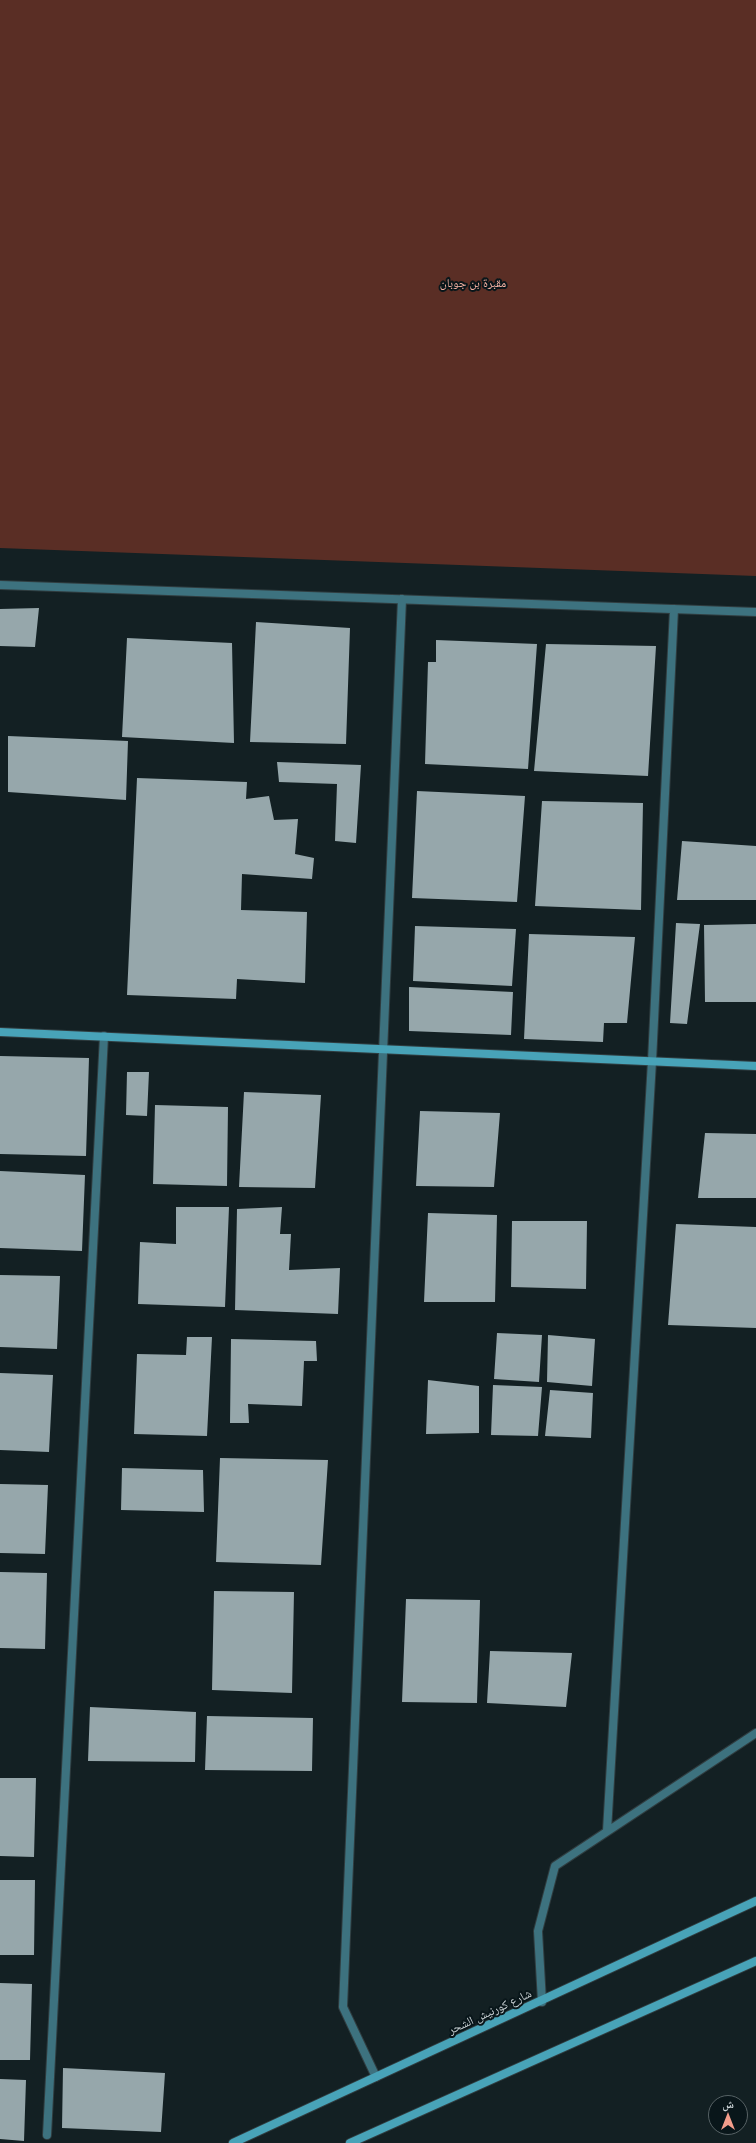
<!DOCTYPE html>
<meta charset="utf-8">
<style>
body{margin:0}
#map{position:relative;width:756px;height:2143px;overflow:hidden;background:#132023;font-family:Mulish,"Noto Naskh Arabic",sans-serif}
canvas{display:block}
.north{position:absolute;left:708px;top:2095px;width:40px;height:40px;box-sizing:border-box;background:#09161a;border:1px solid #576265;border-radius:50%;rotate:0deg;font-size:11px;font-weight:700;line-height:16px;text-align:center;color:#cbd3d6}
.north::after{content:'';display:block;margin:auto;width:14px;height:18px;background:#f49d8b;clip-path:polygon(50% 0,100% 100%,50% 72%,0 100%)}
</style>
<div id="map">
<canvas width="756" height="2143"></canvas>
<div class="north">ش</div>
</div>
<script>
const context = document.querySelector('canvas').getContext('2d');
context.lineJoin = 'round';
function fill(path, color) { context.fillStyle = color; context.fill(path, 'evenodd'); }
const poly = rows => new Path2D(rows.map(r => 'M' + r).join(''));
function stroke(path, color, width, dash) { context.strokeStyle = color; context.lineWidth = width; context.lineCap = dash ? 'butt' : 'round'; context.setLineDash(dash || []); context.stroke(path); }
function label(font, color, halo, rows, align = 'center') {
  context.font = font + ' Mulish,"Noto Naskh Arabic",sans-serif'; context.lineWidth = 4; context.setLineDash([]); context.textBaseline = 'middle'; context.strokeStyle = halo; context.fillStyle = color; for (const [text, x, y, turn = 0] of rows) {
    context.save(); context.translate(x, y); context.rotate((+turn || 0) * Math.PI / 180); context.textAlign = isNaN(turn) ? turn : align; if (halo) context.strokeText(text, 0, 0); context.fillText(text, 0, 0); context.restore();
  }
}
fill(poly([
 [0,0,756,0,756,576,0,548]
]), '#5a2e25');
fill(poly([
 [39,608,35,647,0,646,0,609],
 [256,622,350,628,346,744,250,742],
 [127,638,232,643,234,743,122,737],
 [436,640,537,644,528,769,425,764,428,662,436,662],
 [546,644,656,646,648,776,534,771],
 [8,736,128,741,126,800,8,792],
 [277,762,361,765,356,843,335,841,337,784,279,782],
 [137,778,247,782,246,799,269,796,274,820,298,819,295,854,314,858,312,879,242,874,241,910,307,912,305,983,237,979,236,999,127,995],
 [417,791,525,796,517,902,412,898],
 [542,801,643,803,641,910,535,906],
 [682,841,756,846,756,900,677,900],
 [676,923,700,924,687,1024,670,1023],
 [756,924,756,1002,705,1002,704,925],
 [415,926,516,929,512,986,413,981],
 [529,934,635,937,627,1023,604,1023,603,1042,524,1039],
 [409,987,513,992,511,1035,409,1031],
 [0,1056,89,1058,86,1156,0,1154],
 [127,1072,149,1072,147,1116,126,1115],
 [244,1092,321,1095,315,1188,239,1187],
 [155,1105,228,1107,227,1186,153,1184],
 [420,1111,500,1113,494,1187,416,1186],
 [705,1133,756,1134,756,1198,698,1198],
 [0,1171,85,1175,82,1251,0,1248],
 [176,1207,229,1207,225,1307,138,1304,140,1242,176,1244],
 [282,1207,280,1234,291,1234,289,1270,340,1268,338,1314,235,1310,237,1209],
 [428,1213,497,1215,495,1302,424,1302],
 [512,1221,587,1221,586,1289,511,1287],
 [676,1224,756,1227,756,1328,668,1325],
 [0,1275,60,1276,57,1349,0,1347],
 [497,1333,542,1335,539,1382,494,1379],
 [548,1335,595,1339,592,1386,547,1382],
 [187,1337,212,1337,207,1436,134,1434,137,1354,186,1355],
 [231,1339,316,1341,317,1361,304,1361,302,1406,248,1404,249,1423,230,1423],
 [0,1373,53,1375,49,1452,0,1450],
 [428,1380,479,1386,479,1433,426,1434],
 [493,1385,542,1387,538,1436,491,1435],
 [550,1390,593,1393,591,1438,545,1436],
 [220,1458,328,1460,321,1565,216,1562],
 [122,1468,203,1470,204,1512,121,1510],
 [0,1484,48,1485,45,1554,0,1553],
 [0,1572,47,1573,45,1649,0,1648],
 [214,1591,294,1592,292,1693,212,1690],
 [406,1599,480,1600,477,1703,402,1702],
 [490,1651,572,1653,566,1707,487,1703],
 [90,1707,196,1712,195,1762,88,1761],
 [207,1716,313,1718,312,1771,205,1770],
 [0,1778,36,1778,34,1857,0,1856],
 [0,1880,35,1880,34,1955,0,1955],
 [0,1983,32,1984,30,2060,0,2060],
 [63,2068,165,2073,161,2132,62,2128],
 [0,2079,26,2080,24,2141,0,2139]
]), '#96a7ab');
const street = poly([
 [0,585,756,612],
 [607,1831,652,1061,674,609],
 [542,2002,538,1931,555,1866,756,1733],
 [376,2077,343,2007,402,599],
 [47,2135,104,1036]
]);
const secondary = poly([
 [0,1032,756,1066],
 [233,2143,756,1901],
 [350,2143,756,1961]
]);
stroke(street, '#303d40', 10);
stroke(secondary, '#303d40', 10);
stroke(street, '#3d727f', 8);
stroke(secondary, '#48a3b8', 8);
label('12px', '#f7b3a4', '#09161a', [
 ["مقبرة بن جوبان",473,283]
]);
label('12px', '#cbd3d6', '#09161a', [
 ["شارع كورنيش الشحر",490,2012,-25]
]);
</script>
